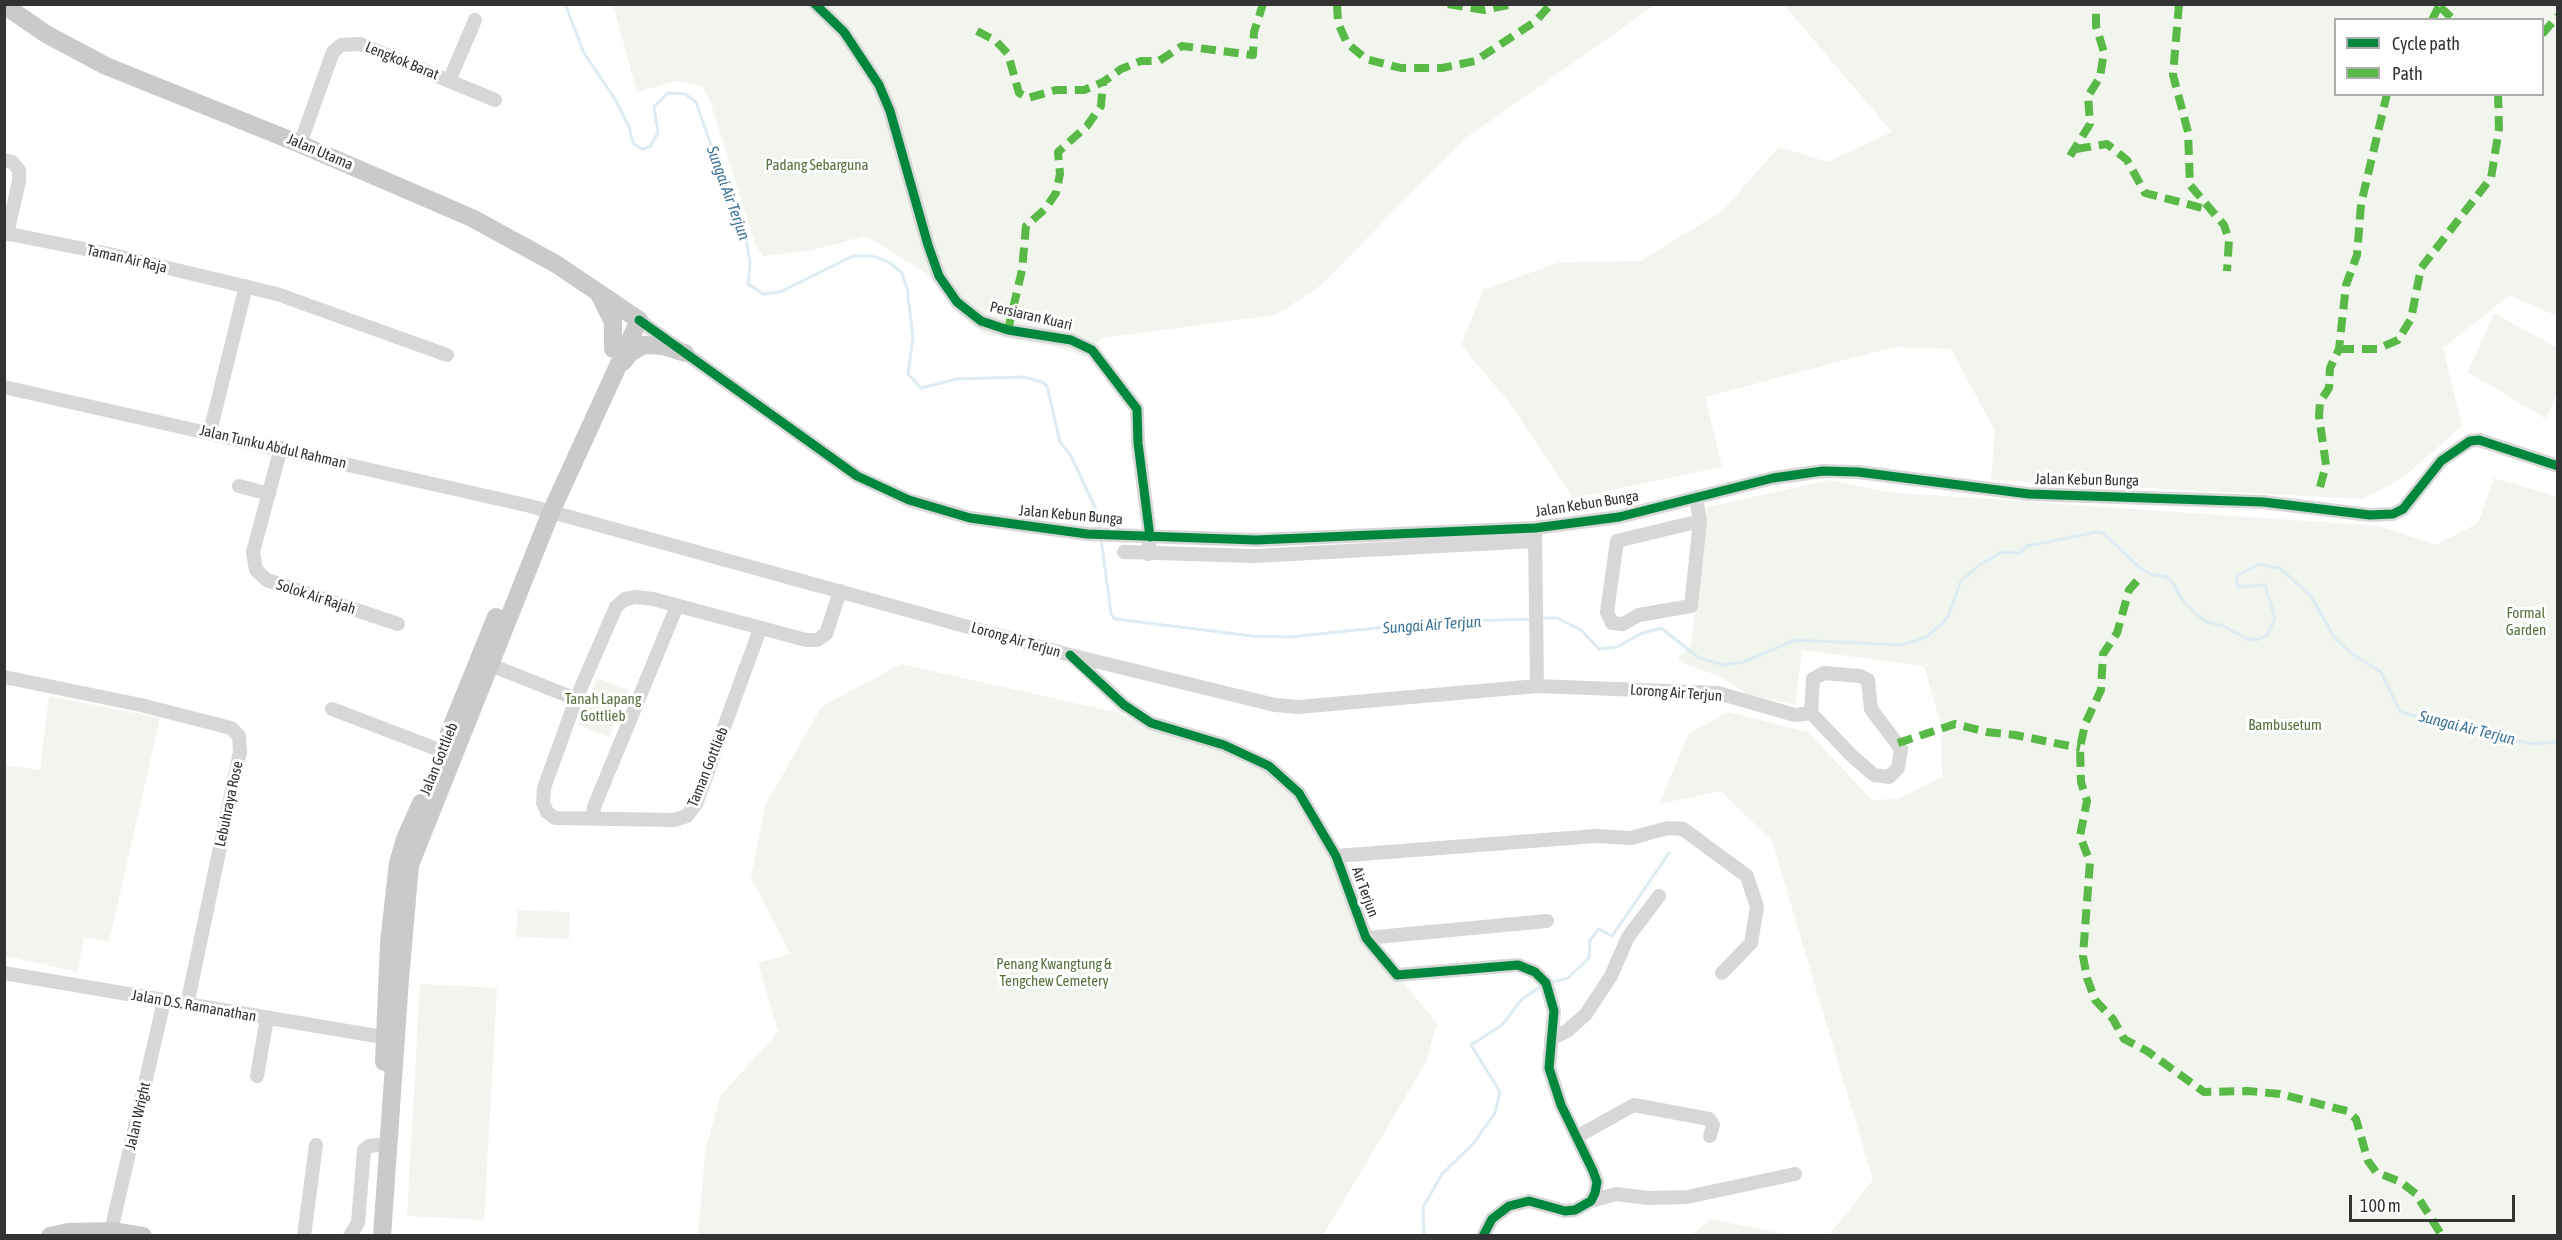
<!DOCTYPE html>
<style>
body{margin:0}
#map{position:relative;width:2562px;height:1240px;overflow:hidden;background:#fff;font-family:"Asap Condensed",sans-serif}
canvas{display:block}
.frame{position:absolute;inset:0;border:6px solid #333;pointer-events:none}
.legend{position:absolute;left:2334px;top:18px;width:210px;height:78px;box-sizing:border-box;background:#fff;border:2px solid #adadad;margin:0;padding:8px 10px;list-style:none;font-size:18px;color:#333}
.legend li{display:flex;align-items:center;gap:12px;height:30px}
.legend b{width:30px;border:2px solid #adadad}
.scale{position:absolute;left:2349px;top:1195px;width:166px;height:27px;box-sizing:border-box;border:3px solid #333;border-top:0;padding-left:8px;font-size:18px;line-height:21px;white-space:nowrap;color:#333;-webkit-text-stroke:4px #fff;paint-order:stroke}
</style>
<div id="map">
<canvas width="2562" height="1240"></canvas>
<div class="frame"></div>
<ul class="legend">
<li><b style="height:8px;background:#00873e"></b>Cycle path</li>
<li><b style="height:8px;background:#58b947"></b>Path</li>
</ul>
<div class="scale">100 m</div>
</div>
<script>
const context = document.querySelector('canvas').getContext('2d');
context.lineJoin = 'round';
function fill(path, color) { context.fillStyle = color; context.fill(path, 'evenodd'); }
const poly = rows => new Path2D(rows.map(r => 'M' + r).join(''));
function stroke(path, color, width, dash) { context.strokeStyle = color; context.lineWidth = width; context.lineCap = dash ? 'butt' : 'round'; context.setLineDash(dash || []); context.stroke(path); }
function label(font, color, halo, rows, align = 'center') {
  context.font = font + ' "Asap Condensed",sans-serif'; context.lineWidth = 6; context.setLineDash([]); context.textBaseline = 'middle'; context.strokeStyle = halo; context.fillStyle = color; for (const [text, x, y, turn = 0] of rows) {
    context.save(); context.translate(x, y); context.rotate((+turn || 0) * Math.PI / 180); context.textAlign = isNaN(turn) ? turn : align; if (halo) context.strokeText(text, 0, 0); context.fillText(text, 0, 0); context.restore();
  }
}
fill(poly([
 [613,5,1655,5,1466,138,1320,286,1276,315,1101,338,1086,357,1060,348,984,334,961,316,926,273,866,236,808,251,763,256,757,249,709,98,701,86,676,81,637,92],
 [1784,5,2557,5,2557,316,2510,295,2443,348,2462,426,2404,477,2363,499,1991,480,1995,431,1951,349,1894,347,1705,397,1722,467,1573,498,1512,406,1461,345,1483,290,1560,262,1641,261,1722,211,1779,147,1828,162,1892,132],
 [2336,20,2542,20,2542,94,2336,94],
 [2494,313,2557,348,2557,392,2546,419,2468,372],
 [2494,478,2557,497,2557,1235,1829,1235,1873,1180,1772,841,1721,791,1659,804,1689,733,1729,712,1808,732,1872,800,1898,799,1942,777,1941,725,1924,666,1802,650,1795,705,1746,694,1719,676,1682,663,1678,658,1691,646,1707,507,1830,480,1887,492,2379,526,2436,545,2478,523],
 [901,664,1119,713,1158,732,1252,760,1296,786,1334,847,1362,933,1437,1023,1426,1062,1325,1232,1320,1235,698,1236,705,1152,720,1096,778,1032,758,963,790,954,751,877,765,806,821,707],
 [597,678,628,690,609,737,578,725],
 [49,696,160,718,109,942,84,937,78,972,5,956,5,765,40,770],
 [518,910,570,912,569,939,516,937],
 [420,984,497,988,484,1220,407,1216],
 [1711,1219,1790,1235,1692,1235]
]), '#f1f5ed');
stroke(poly([
 [565,4,584,53,615,99,629,127,633,143,642,149,650,147,658,132,654,107,668,93,685,94,696,102,733,209,746,238,750,263,748,284,763,294,780,292,853,256,874,256,890,263,902,273,907,288,913,337,908,374,921,388,957,379,1024,377,1042,382,1047,386,1060,442,1071,456,1095,507,1101,531],
 [1101,538,1111,614,1115,619,1252,636,1290,637,1434,622,1533,619],
 [1540,618,1557,618,1581,630,1599,649,1617,647,1640,634,1661,628,1699,658,1724,665,1743,662,1795,640,1902,645,1926,637,1942,624,1948,616,1961,581,1978,566,2002,552,2020,553,2027,546,2096,532,2103,533,2140,568,2152,575,2166,576,2173,583,2183,601,2204,621,2223,626,2248,639,2257,640,2267,635,2275,618,2265,585,2239,587,2236,582,2238,575,2260,564,2281,569,2311,596,2334,637,2351,653,2381,672,2400,711,2438,724,2533,744,2558,742],
 [1549,983,1568,978,1589,958,1590,940,1599,929,1612,936,1669,853],
 [1424,1236,1423,1207,1442,1174,1473,1144,1495,1113,1500,1092,1471,1045,1502,1025,1522,999,1543,985]
]), '#ddebf3', 3);
stroke(poly([
 [815,4,844,32,879,85,890,111,928,245,939,276,957,302,981,321,1008,330,1071,340,1092,350,1137,409,1138,443,1150,537,1148,554],
 [449,81,475,20],
 [300,144,333,52,341,45,360,44,495,100],
 [4,160,12,162,19,170,19,181,7,234],
 [4,233,105,253,277,294,447,355],
 [639,320,857,476,909,500,970,518,1087,534,1256,540,1535,528,1619,517,1773,478,1823,471,1858,472,2029,494,2263,502,2370,515,2393,514,2403,509,2441,461,2470,441,2479,440,2558,466],
 [4,387,530,506,1070,655,1275,705,1298,707,1537,686,1718,693,1795,715,1811,713],
 [210,432,246,286],
 [281,448,253,552,256,570,267,580,398,624],
 [239,486,269,494],
 [1696,498,1700,521,1617,541,1607,612,1612,623,1623,624,1639,615,1691,606,1700,521],
 [1535,534,1537,686],
 [1124,552,1254,556,1535,541],
 [760,629,696,804,687,816,674,820,555,818,547,812,543,803,544,788,576,699,616,607,625,599,636,597,653,599,806,640,817,640,826,634,840,591],
 [1072,656,1124,705,1151,723,1224,745,1269,766,1299,793,1336,856,1366,938,1397,975,1518,965,1535,972,1546,983,1554,1011,1549,1068,1561,1105,1593,1171,1597,1182,1595,1193,1591,1201,1575,1210,1565,1211,1529,1201,1509,1206,1492,1219,1483,1236],
 [483,662,576,699],
 [1824,673,1860,676,1868,680,1871,709,1901,749,1898,768,1889,777,1874,775,1851,755,1811,713,1813,679,1824,673],
 [4,677,141,705,231,728,239,736,240,752,187,1005],
 [332,709,442,751],
 [593,819,594,807,677,606],
 [1336,856,1596,836,1631,838,1668,828,1683,829,1747,876,1757,907,1751,943,1722,973],
 [1366,938,1547,921],
 [4,973,394,1039],
 [1551,1039,1567,1031,1586,1014,1611,976,1628,937,1659,896],
 [257,1076,267,1018],
 [1578,1136,1634,1105,1709,1119,1713,1125,1710,1136],
 [1591,1201,1616,1194,1648,1198,1687,1197,1795,1174],
 [111,1231,164,1001],
 [304,1236,316,1145],
 [350,1236,358,1223,364,1150,369,1146,378,1145]
]), '#d7d7d7', 14);
stroke(poly([
 [4,5,46,34,106,66,300,144,472,218,556,264,639,320,551,512,410,865,400,979,382,1236],
 [599,294,613,322,613,349],
 [623,362,630,353,644,345,663,346,685,353],
 [449,733,496,617],
 [384,1062,389,943,398,863,405,839,421,803],
 [50,1236,68,1232,111,1231,143,1236]
]), '#cacaca', 18);
stroke(poly([
 [1337,4,1338,23,1347,43,1366,59,1401,68,1442,68,1475,61,1536,21,1551,4],
 [1448,4,1484,10,1514,4],
 [2179,4,2173,75,2188,132,2190,185,2224,225,2229,240,2227,271],
 [2440,7,2454,20],
 [2432,20,2440,4],
 [977,31,996,41,1008,54,1019,93,1028,98,1056,90,1084,90,1103,82,1121,69,1141,61,1159,61,1182,46,1253,55,1254,32,1263,4],
 [2542,34,2558,16],
 [2076,149,2107,144,2127,160,2145,193,2210,210],
 [2070,156,2090,124,2088,96,2100,77,2104,52,2096,26,2096,4],
 [1008,330,1022,270,1026,226,1045,209,1056,193,1060,174,1058,152,1087,126,1101,106,1103,82],
 [2339,349,2377,349,2398,340,2411,319,2421,268,2491,178,2499,129,2498,94],
 [2320,487,2326,465,2319,416,2320,402,2329,388,2330,368,2339,349,2346,285,2357,255,2361,204,2387,94],
 [2137,581,2129,590,2117,633,2103,654,2101,690,2085,724,2080,748,2081,782,2087,801,2080,836,2090,862,2083,956,2087,978,2095,1000,2113,1019,2124,1039,2147,1051,2204,1092,2248,1091,2280,1094,2347,1111,2356,1119,2368,1161,2376,1172,2401,1182,2416,1194,2442,1236],
 [1898,743,1955,724,1987,732,2015,735,2080,748]
]), '#58b947', 8, [15, 8]);
stroke(poly([
 [815,4,844,32,879,85,890,111,928,245,939,276,957,302,981,321,1008,330,1071,340,1092,350,1137,409,1138,443,1150,537],
 [639,320,857,476,909,500,970,518,1087,534,1256,540,1535,528,1619,517,1773,478,1823,471,1858,472,2029,494,2263,502,2370,515,2393,514,2403,509,2441,461,2470,441,2479,440,2558,466],
 [1070,655,1124,705,1151,723,1224,745,1269,766,1299,793,1336,856,1366,938,1397,975,1518,965,1535,972,1546,983,1554,1011,1549,1068,1561,1105,1593,1171,1597,1182,1595,1193,1591,1201,1575,1210,1565,1211,1529,1201,1509,1206,1492,1219,1483,1236]
]), '#00873e', 9);
label('15px', '#333', '#fff', [
 ["Lengkok Barat",402,61,22],
 ["Jalan Utama",320,152,23],
 ["Taman Air Raja",127,259,13],
 ["Persiaran Kuari",1031,316,13],
 ["Jalan Tunku Abdul Rahman",273,447,13],
 ["Jalan Kebun Bunga",2087,480,1],
 ["Jalan Kebun Bunga",1587,504,-9],
 ["Jalan Kebun Bunga",1071,515,5],
 ["Solok Air Rajah",316,597,18],
 ["Lorong Air Terjun",1016,640,16],
 ["Lorong Air Terjun",1676,693,4],
 ["Jalan Gottlieb",439,759,-68],
 ["Taman Gottlieb",708,767,-68],
 ["Lebuhraya Rose",229,804,-78],
 ["Air Terjun",1365,892,70],
 ["Jalan D.S. Ramanathan",194,1006,10],
 ["Jalan Wright",138,1116,-77]
]);
label('15px', '#56703f', '#fff', [
 ["Padang Sebarguna",817,165],
 ["Formal",2526,613],
 ["Garden",2526,630],
 ["Tanah Lapang",603,699],
 ["Gottlieb",603,716],
 ["Bambusetum",2285,725],
 ["Penang Kwangtung &",1054,964],
 ["Tengchew Cemetery",1054,981]
]);
label('italic 16px', '#3f7597', '#fff', [
 ["Sungai Air Terjun",728,193,70],
 ["Sungai Air Terjun",1432,625,-4],
 ["Sungai Air Terjun",2467,728,14]
]);
</script>
